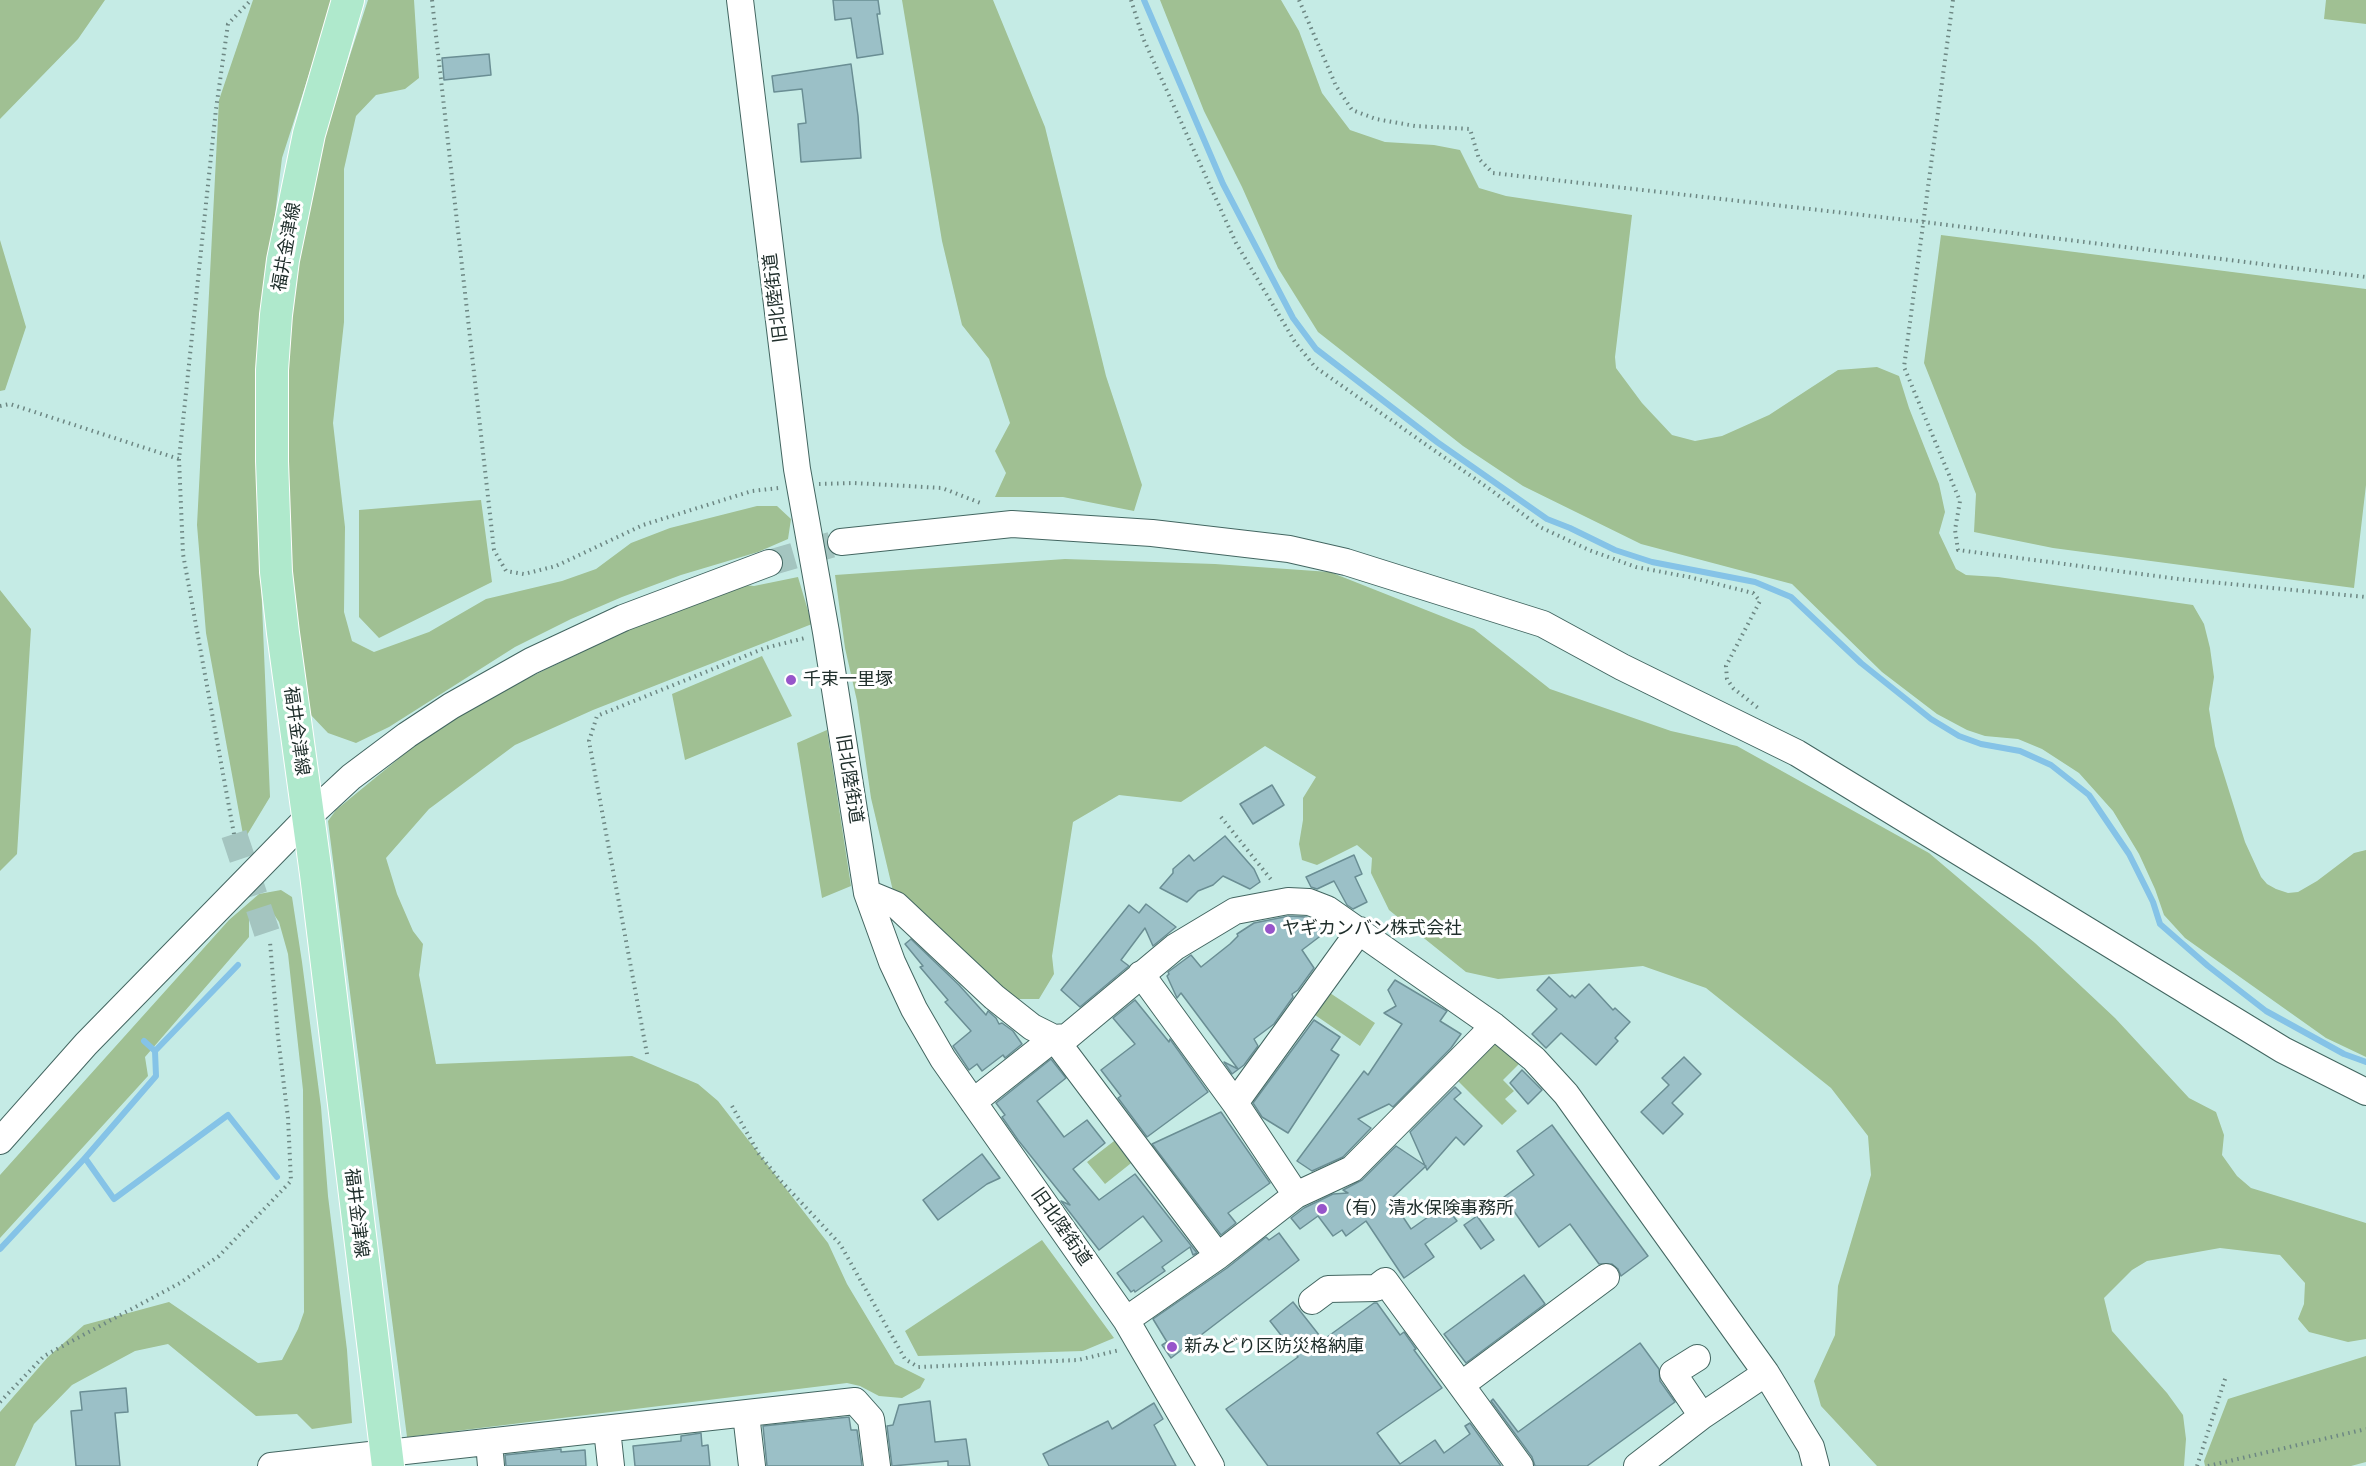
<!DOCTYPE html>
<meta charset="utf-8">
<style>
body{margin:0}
canvas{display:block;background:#c5ebe5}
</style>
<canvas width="2366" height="1466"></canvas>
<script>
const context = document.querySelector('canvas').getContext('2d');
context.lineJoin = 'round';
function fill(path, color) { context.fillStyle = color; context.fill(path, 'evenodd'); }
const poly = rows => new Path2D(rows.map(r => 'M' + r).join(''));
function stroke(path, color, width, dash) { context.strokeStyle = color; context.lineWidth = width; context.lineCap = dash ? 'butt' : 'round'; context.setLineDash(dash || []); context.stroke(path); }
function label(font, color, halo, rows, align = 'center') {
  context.font = font + ' Manrope,"Noto Sans JP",sans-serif'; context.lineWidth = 6; context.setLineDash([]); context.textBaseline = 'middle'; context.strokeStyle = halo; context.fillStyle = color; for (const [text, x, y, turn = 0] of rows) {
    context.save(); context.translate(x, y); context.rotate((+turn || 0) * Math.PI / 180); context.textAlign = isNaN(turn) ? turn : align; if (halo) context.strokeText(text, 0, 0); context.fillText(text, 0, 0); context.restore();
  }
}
fill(poly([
 [0,0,105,0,78,39,0,119],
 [253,0,333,0,282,158,258,355,259,532,270,797,244,840,206,633,197,525,219,100],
 [368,0,414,0,419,78,405,89,376,95,356,116,344,169,344,322,333,423,345,527,344,612,352,641,374,652,429,632,486,599,562,581,596,569,631,543,670,528,757,506,777,506,791,519,788,539,758,552,681,575,622,597,571,619,515,647,389,727,356,743,328,733,309,713,292,583,284,452,287,333,303,223,327,126],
 [902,0,993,0,1045,127,1106,376,1142,485,1134,511,1063,497,995,497,1006,473,995,451,1010,423,989,359,962,325,942,241],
 [1160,0,1281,0,1299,31,1322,93,1350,130,1385,142,1434,145,1460,150,1479,188,1506,196,1632,215,1615,357,1616,368,1642,403,1672,435,1695,441,1722,436,1769,415,1838,370,1877,367,1899,376,1909,408,1939,484,1945,512,1939,533,1956,569,1966,575,1998,577,2193,605,2204,624,2210,648,2214,677,2209,709,2215,746,2245,842,2261,877,2267,884,2276,889,2288,893,2298,892,2317,881,2354,853,2366,850,2366,1057,2326,1038,2185,938,2164,915,2155,889,2139,854,2113,811,2079,773,2042,749,2018,739,1985,736,1967,730,1937,714,1882,672,1792,584,1641,544,1523,486,1463,446,1318,332,1278,268,1242,187,1204,111],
 [2326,0,2366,0,2366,24,2324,19],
 [1941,235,2366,289,2366,485,2354,588,2053,548,1974,532,1976,494,1924,363],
 [0,240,26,327,5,390,0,391],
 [481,500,492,582,379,638,359,617,359,510],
 [1065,559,1215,564,1330,572,1474,629,1550,689,1671,731,1737,746,1929,853,2035,943,2115,1018,2189,1098,2216,1112,2224,1135,2222,1155,2237,1176,2251,1188,2366,1223,2366,1339,2348,1342,2309,1332,2298,1319,2304,1304,2305,1283,2280,1255,2220,1248,2147,1261,2132,1270,2104,1298,2112,1331,2167,1393,2183,1415,2186,1439,2184,1466,1877,1466,1821,1406,1814,1381,1835,1335,1838,1286,1871,1175,1868,1136,1831,1088,1706,988,1643,966,1498,979,1466,972,1389,910,1371,873,1372,858,1357,845,1317,865,1302,860,1299,844,1303,820,1303,798,1316,777,1265,746,1181,802,1119,795,1073,822,1052,956,1054,974,1039,999,1014,999,893,891,871,798,857,701,845,648,835,575],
 [798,577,812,624,593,710,515,745,429,809,386,858,397,894,413,931,423,944,419,975,436,1064,632,1056,698,1084,718,1101,828,1243,847,1284,895,1364,925,1379,920,1388,902,1398,879,1396,860,1386,847,1383,407,1437,328,821,336,810,419,742,493,695,661,614,734,584,754,586],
 [0,590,31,629,17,854,0,871],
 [762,656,792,716,685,760,672,694],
 [827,730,851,886,822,898,797,743],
 [281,890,292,897,302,962,321,1107,328,1196,347,1350,352,1423,312,1429,297,1414,256,1416,168,1344,135,1351,72,1385,34,1424,15,1466,0,1466,0,1412,48,1357,84,1325,169,1302,258,1363,282,1360,298,1329,304,1312,303,1090,288,954,279,922,271,910,267,909,249,918,249,937,145,1057,148,1076,0,1238,0,1175,229,920,259,894],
 [1330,993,1375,1023,1360,1046,1315,1015],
 [1497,1042,1519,1064,1503,1080,1514,1091,1505,1099,1517,1111,1502,1125,1456,1079,1487,1046],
 [1118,1138,1135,1160,1105,1184,1087,1162],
 [1042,1240,1114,1338,1083,1351,918,1356,905,1331],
 [2366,1356,2366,1462,2351,1466,2205,1466,2204,1461,2228,1399]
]), '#a0c093');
stroke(poly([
 [1144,0,1223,184,1293,318,1316,349,1437,442,1547,519,1570,528,1615,550,1652,562,1755,582,1791,597,1861,663,1931,719,1959,736,1981,744,2020,751,2051,765,2089,795,2129,854,2153,902,2160,924,2208,966,2266,1011,2344,1054,2366,1062],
 [144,1041,155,1051],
 [85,1158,114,1199,228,1115,277,1177],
 [0,1249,85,1158,156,1076,155,1051,238,965]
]), '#85c3e7', 6);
const building = poly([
 [833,0,878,0,880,14,877,14,883,54,857,58,851,18,835,20,833,0],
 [489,54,491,75,444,80,442,58,489,54],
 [851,64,858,116,861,158,801,162,798,124,806,123,802,89,774,92,772,76,851,64],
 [1272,785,1284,805,1253,824,1240,804,1272,785],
 [1225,836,1254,869,1260,882,1250,889,1223,876,1213,885,1198,891,1187,902,1160,888,1173,873,1173,869,1189,855,1194,861,1225,836],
 [1354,855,1362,874,1355,877,1367,902,1353,909,1347,905,1334,881,1317,889,1311,887,1306,877,1354,855],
 [1146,904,1176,927,1153,946,1145,928,1121,960,1129,966,1080,1007,1061,990,1129,905,1139,913,1146,904],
 [1289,916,1306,917,1320,922,1325,927,1327,931,1302,950,1314,968,1298,990,1292,994,1293,997,1274,1024,1254,1039,1258,1046,1244,1065,1232,1074,1224,1062,1238,1069,1181,993,1177,998,1167,976,1169,974,1168,972,1191,955,1201,967,1230,944,1238,936,1237,934,1254,923,1289,916],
 [911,939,959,985,986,1015,988,1011,996,1018,999,1024,1002,1023,1013,1031,1022,1044,1005,1058,1003,1055,982,1071,977,1064,969,1070,953,1046,971,1031,945,1002,948,1000,920,967,923,966,905,944,911,939],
 [1549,977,1570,997,1572,995,1575,998,1589,984,1613,1010,1615,1008,1630,1022,1615,1038,1618,1041,1596,1065,1561,1033,1546,1048,1532,1034,1557,1009,1537,990,1549,977],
 [1395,980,1447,1011,1440,1021,1461,1034,1451,1048,1393,1107,1389,1104,1358,1119,1371,1128,1343,1157,1312,1171,1297,1161,1364,1071,1368,1075,1402,1024,1384,1013,1396,1006,1388,990,1395,980],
 [1135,1000,1169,1042,1170,1039,1208,1092,1147,1137,1118,1098,1121,1096,1101,1070,1135,1044,1113,1018,1135,1000],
 [1314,1020,1340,1037,1331,1050,1339,1055,1288,1133,1262,1117,1253,1103,1314,1020],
 [1684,1057,1701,1074,1672,1103,1683,1114,1663,1134,1641,1112,1669,1085,1662,1078,1684,1057],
 [1051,1059,1066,1078,1037,1101,1064,1137,1087,1120,1105,1143,1073,1169,1099,1200,1135,1174,1197,1253,1193,1255,1190,1247,1162,1267,1165,1271,1135,1292,1134,1290,1131,1292,1117,1273,1162,1241,1143,1216,1099,1250,1061,1201,1070,1205,1018,1140,1002,1117,1005,1115,996,1103,1051,1059],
 [1522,1070,1542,1090,1528,1104,1510,1083,1522,1070],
 [1455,1087,1461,1093,1454,1099,1482,1126,1464,1145,1456,1137,1427,1170,1410,1132,1455,1087],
 [1221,1112,1270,1183,1228,1213,1236,1223,1221,1235,1152,1144,1221,1112],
 [1552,1125,1648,1256,1621,1276,1618,1269,1612,1264,1599,1264,1570,1224,1539,1247,1504,1197,1534,1175,1517,1151,1552,1125],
 [1396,1146,1426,1166,1391,1199,1411,1229,1445,1205,1457,1221,1425,1244,1434,1257,1404,1278,1366,1221,1346,1236,1342,1230,1333,1236,1318,1216,1300,1229,1291,1218,1304,1208,1333,1194,1348,1193,1343,1190,1362,1180,1396,1146],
 [982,1154,1000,1178,987,1184,938,1220,923,1200,982,1154],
 [1477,1216,1494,1240,1481,1249,1464,1225,1477,1216],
 [1279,1233,1299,1260,1171,1358,1162,1345,1167,1342,1153,1319,1227,1268,1266,1237,1269,1240,1279,1233],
 [1524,1275,1545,1304,1466,1363,1444,1334,1524,1275],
 [1293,1302,1323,1340,1374,1303,1377,1303,1400,1335,1404,1332,1416,1349,1414,1350,1442,1388,1377,1433,1400,1464,1435,1440,1444,1453,1470,1434,1465,1426,1470,1423,1501,1466,1268,1466,1226,1409,1298,1357,1270,1321,1293,1302],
 [1640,1343,1659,1369,1660,1381,1675,1402,1587,1466,1535,1466,1532,1457,1491,1401,1493,1399,1518,1432,1640,1343],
 [126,1388,128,1412,115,1413,120,1466,76,1466,71,1411,82,1410,80,1392,126,1388],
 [930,1401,935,1442,966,1439,970,1466,948,1466,948,1461,892,1466,887,1426,893,1425,899,1405,930,1401],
 [1154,1403,1163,1419,1154,1425,1176,1466,1049,1466,1043,1454,1108,1421,1112,1429,1154,1403],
 [849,1417,851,1430,857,1430,862,1466,767,1466,763,1426,849,1417],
 [701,1433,702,1446,708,1445,710,1466,635,1466,633,1446,681,1441,681,1436,701,1433],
 [561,1449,561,1452,585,1450,586,1466,506,1466,505,1455,561,1449]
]);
fill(building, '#9bc0c7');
stroke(building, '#6a8e94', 1.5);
stroke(poly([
 [769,563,841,542],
 [234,834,270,942]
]), '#a4c5c0', 26, [26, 13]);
const minor = poly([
 [740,0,797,469,826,632,867,893,892,962,914,1009,943,1059,1126,1320,1211,1466],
 [841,542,1012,524,1152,533,1289,549,1346,562,1543,624,1622,667,1797,753,2283,1050,2366,1092],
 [867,893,896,905,994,997,1032,1027,1054,1038,1067,1037,1175,947,1235,911,1288,901,1309,902,1327,909,1494,1026,1534,1059,1566,1094,1766,1373,1811,1447,1816,1466],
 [1141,974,1235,1103,1296,1195],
 [973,1102,1054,1038,1218,1256],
 [1235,1103,1360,930],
 [0,1141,86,1044,308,817,351,777,407,735,451,706,531,661,623,618,769,563],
 [1312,1301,1328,1289,1376,1288,1385,1281,1520,1466],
 [1126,1320,1218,1256,1296,1195,1352,1169,1494,1026],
 [1697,1358,1673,1373,1702,1416],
 [1461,1385,1606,1277],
 [746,1414,752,1466],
 [607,1429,611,1466],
 [489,1442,491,1466],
 [271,1466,855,1401,871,1419,877,1466],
 [1637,1466,1702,1416,1766,1373]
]);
const major = poly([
 [348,0,309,134,283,260,276,315,272,370,272,461,276,572,283,633,316,874,388,1466]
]);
stroke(minor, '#436661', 28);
stroke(major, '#fff', 34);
stroke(poly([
 [432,0,494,550,506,571,524,574,556,566,643,525,752,491,779,488],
 [1131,0,1143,38,1236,243,1295,342,1315,367,1491,490,1540,527,1589,550,1636,567,1689,577,1753,593,1760,601,1726,666,1727,679,1733,688,1758,708],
 [1299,0,1336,86,1352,110,1376,119,1415,126,1470,129,1479,159,1493,173,1924,222,2366,277],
 [1953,0,1904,367,1960,501,1955,530,1958,550,2179,579,2366,597],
 [0,406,10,404,179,459],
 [819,484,854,483,942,488,983,504],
 [1221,817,1273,882],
 [234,834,183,554,179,459,216,109,228,24,251,0],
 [647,1054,589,741,597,716,765,648,805,638],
 [732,1106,759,1154,781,1181,840,1244,905,1359,918,1367,1078,1360,1120,1350],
 [0,1402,44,1356,180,1283,219,1256,291,1181,288,1118,278,1037,270,942],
 [2197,1466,2226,1376],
 [2208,1466,2366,1429]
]), '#6d8783', 4, [1.5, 4.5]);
stroke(minor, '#fff', 26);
stroke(major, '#afe9cc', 32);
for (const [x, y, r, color] of [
 [791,680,6,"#9755ca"],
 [1270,929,6,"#9755ca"],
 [1322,1209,6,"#9755ca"],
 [1172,1347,6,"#9755ca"]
]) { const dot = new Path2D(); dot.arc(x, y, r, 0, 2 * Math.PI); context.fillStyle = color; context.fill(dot); stroke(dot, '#fff', 2); }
label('18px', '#202f2c', '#fff', [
 ["福井金津線",287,247,-80],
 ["旧北陸街道",776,298,-97],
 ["福井金津線",296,731,82],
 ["旧北陸街道",849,779,81],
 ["福井金津線",356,1213,83],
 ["旧北陸街道",1061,1227,55]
]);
label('18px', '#202f2c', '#fff', [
 ["千束一里塚",803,680],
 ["ヤギカンバン株式会社",1282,929],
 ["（有）清水保険事務所",1334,1209],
 ["新みどり区防災格納庫",1184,1347]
], 'left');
</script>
